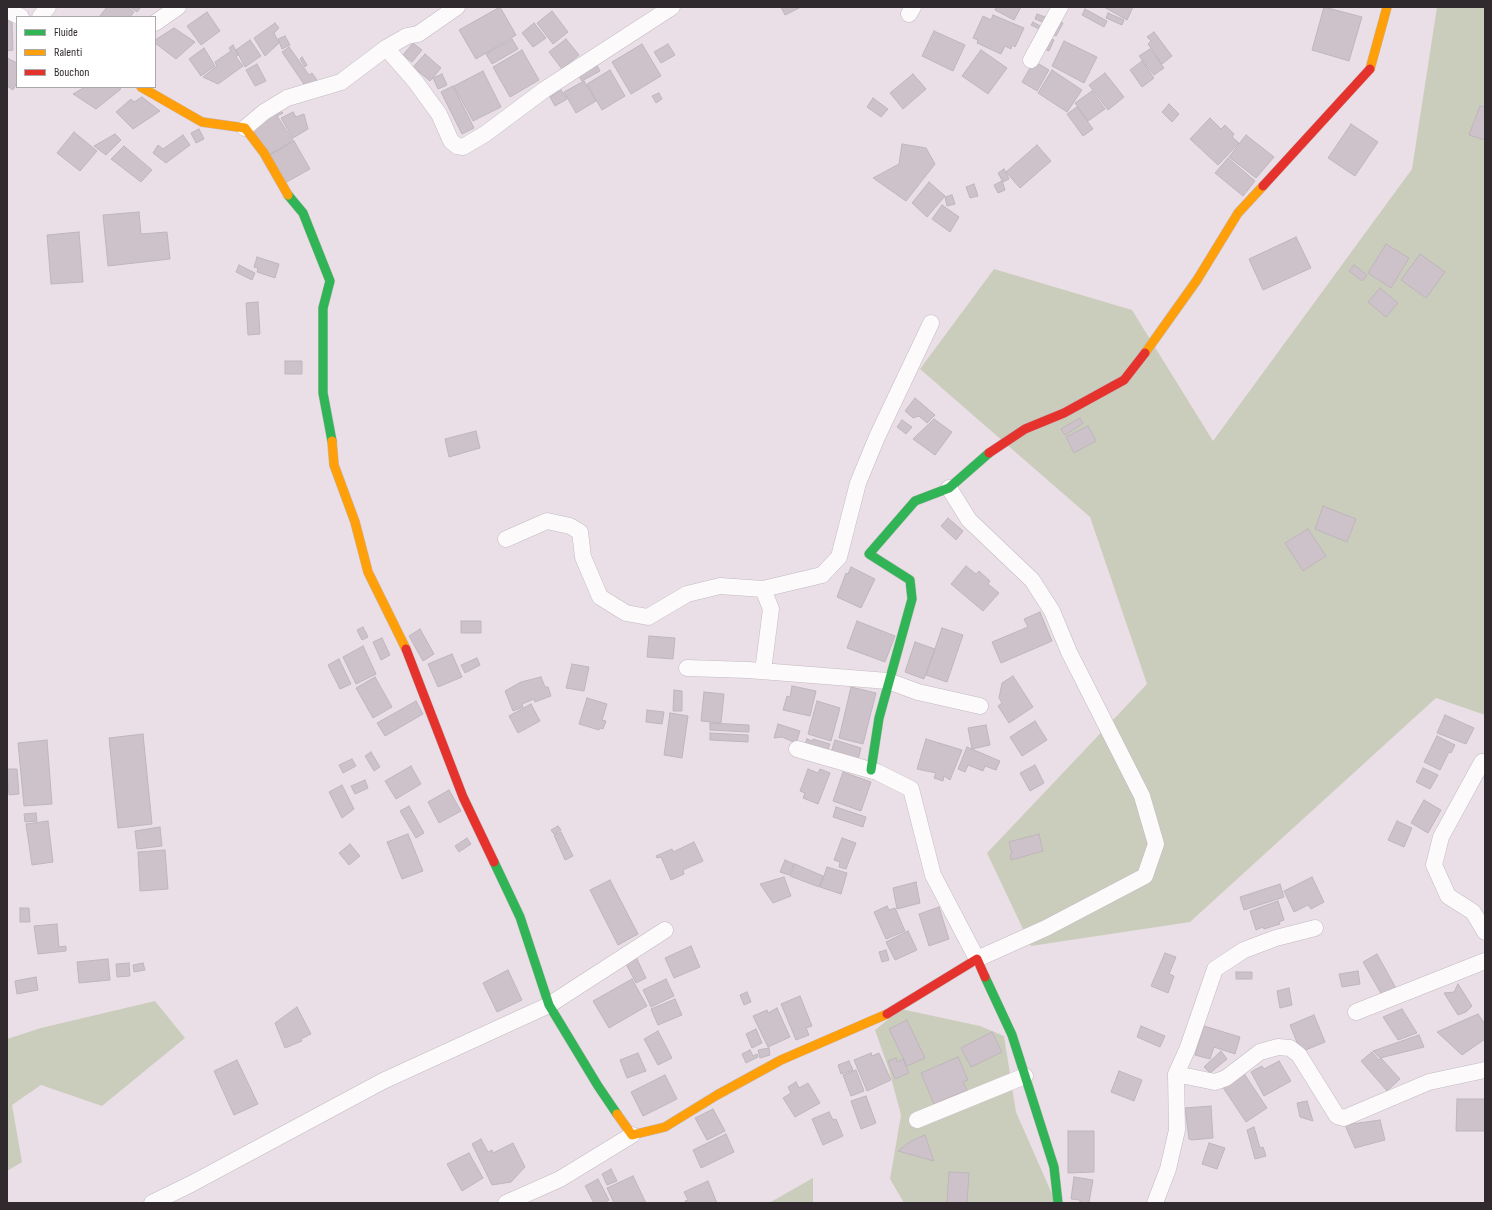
<!DOCTYPE html>
<style>
body{margin:0}
#map{position:relative;width:1492px;height:1210px;overflow:hidden;background:#eadfe7;font-family:"Sofia Sans Condensed",sans-serif}
canvas{display:block}
.frame{position:absolute;inset:0;border:8px solid #30292e;pointer-events:none}
.legend{position:absolute;left:16px;top:16px;width:140px;height:72px;box-sizing:border-box;background:#fff;border:1px solid #aca9ab;margin:0;padding:5px 7px;list-style:none;font-size:12px;color:#30292e}
.legend li{display:flex;align-items:center;gap:8px;height:20px}
.legend b{width:20px;border:1px solid #aca9ab}
</style>
<div id="map">
<canvas width="1492" height="1210"></canvas>
<div class="frame"></div>
<ul class="legend">
<li><b style="height:5px;background:#30b455"></b>Fluide</li>
<li><b style="height:5px;background:#ff9f0a"></b>Ralenti</li>
<li><b style="height:5px;background:#e5322d"></b>Bouchon</li>
</ul>
</div>
<script>
const context = document.querySelector('canvas').getContext('2d');
context.lineJoin = 'round';
function fill(path, color) { context.fillStyle = color; context.fill(path, 'evenodd'); }
const poly = rows => new Path2D(rows.map(r => 'M' + r).join(''));
function stroke(path, color, width, dash) { context.strokeStyle = color; context.lineWidth = width; context.lineCap = dash ? 'butt' : 'round'; context.setLineDash(dash || []); context.stroke(path); }
fill(poly([
 [1437,7,1485,7,1485,715,1436,698,1190,922,1031,946,987,853,1147,684,1090,517,920,369,994,269,1132,310,1213,441,1412,169],
 [155,1001,185,1038,102,1106,41,1085,12,1105,22,1162,7,1171,7,1039,41,1028],
 [901,1009,980,1026,1004,1036,1016,1112,1056,1203,904,1203,890,1179,901,1115,889,1070,875,1030],
 [813,1178,813,1203,769,1203]
]), '#cbcdbc');
const building = poly([
 [107,7,128,7,134,12,130,17,99,17,107,7],
 [130,7,141,7,137,12,130,7],
 [500,7,516,35,476,59,459,30,500,7],
 [781,7,801,7,785,15,781,7],
 [996,7,1021,7,1014,20,995,10,996,7],
 [1104,7,1133,7,1127,20,1104,7],
 [1324,7,1362,17,1349,61,1312,50,1324,7],
 [1085,9,1107,21,1104,27,1082,15,1085,9],
 [552,11,568,32,553,44,537,23,552,11],
 [207,12,220,31,201,45,187,26,207,12],
 [1108,13,1124,20,1122,25,1106,18,1108,13],
 [1037,14,1048,18,1045,23,1035,19,1037,14],
 [993,15,1024,28,1015,47,1012,45,1011,49,1005,46,1001,54,977,43,978,40,973,38,983,16,991,20,993,15],
 [1056,19,1063,23,1056,36,1049,32,1056,19],
 [7,20,12,22,13,50,7,51,7,20],
 [1033,22,1042,27,1041,30,1031,25,1033,22],
 [275,23,279,28,274,33,279,43,265,56,254,38,275,23],
 [534,23,546,38,533,47,522,33,534,23],
 [174,28,195,42,176,59,155,43,155,40,174,28],
 [934,31,965,45,953,71,922,56,934,31],
 [1154,32,1172,56,1162,64,1148,44,1151,41,1147,37,1154,32],
 [285,36,290,45,282,49,278,39,285,36],
 [1047,37,1054,40,1049,51,1042,48,1047,37],
 [512,39,518,49,492,64,486,54,512,39],
 [566,39,579,55,562,69,549,52,566,39],
 [250,40,261,56,245,67,236,50,250,40],
 [1064,41,1097,57,1084,83,1052,66,1064,41],
 [413,43,422,50,412,62,403,55,413,43],
 [642,44,661,76,631,94,612,62,642,44],
 [668,44,675,55,661,63,654,52,668,44],
 [233,45,238,55,236,57,243,66,218,84,203,77,217,66,215,62,231,51,229,48,233,45],
 [289,47,309,75,312,73,317,80,306,87,282,52,289,47],
 [204,48,215,66,201,76,189,59,204,48],
 [1150,49,1164,68,1154,75,1139,56,1150,49],
 [522,50,539,80,510,97,493,67,522,50],
 [981,50,1007,68,988,94,962,76,981,50],
 [425,54,441,68,430,81,413,67,425,54],
 [302,57,307,65,305,67,300,59,302,57],
 [7,58,17,63,17,83,13,90,7,86,7,58],
 [1034,61,1049,70,1037,91,1022,82,1034,61],
 [1142,61,1154,78,1142,87,1130,70,1142,61],
 [595,62,600,71,582,81,577,73,595,62],
 [257,64,266,81,255,86,246,70,257,64],
 [610,70,625,96,602,110,587,84,610,70],
 [1052,70,1082,90,1067,112,1038,93,1052,70],
 [483,71,501,107,473,121,454,86,483,71],
 [1105,73,1124,97,1108,110,1089,85,1105,73],
 [442,74,447,85,438,89,433,78,442,74],
 [913,74,926,89,903,109,890,93,913,74],
 [584,81,596,101,576,113,564,92,584,81],
 [453,86,474,128,462,134,441,92,453,86],
 [85,87,118,87,121,89,96,109,73,94,85,87],
 [561,90,567,99,555,106,550,97,561,90],
 [1092,91,1105,109,1088,121,1075,103,1092,91],
 [659,93,662,99,656,103,652,96,659,93],
 [142,97,160,111,133,129,116,112,131,99,134,102,142,97],
 [873,98,888,109,881,117,867,107,873,98],
 [1169,104,1179,114,1172,122,1162,112,1169,104],
 [1480,106,1485,107,1485,140,1469,135,1480,106],
 [275,107,283,113,277,116,293,140,282,148,268,155,252,131,275,107],
 [1077,107,1093,129,1083,136,1067,114,1077,107],
 [293,112,296,117,304,114,308,129,293,138,281,118,293,112],
 [1210,118,1221,129,1225,125,1234,134,1232,137,1239,143,1218,165,1190,139,1210,118],
 [1351,124,1378,142,1355,176,1328,158,1351,124],
 [199,129,204,139,196,143,191,133,199,129],
 [74,132,97,151,80,171,57,153,74,132],
 [115,134,121,140,106,155,94,146,115,134],
 [183,135,190,145,166,163,153,153,158,145,163,149,183,135],
 [1246,135,1274,157,1256,178,1229,157,1246,135],
 [294,141,310,169,283,184,268,156,294,141],
 [902,144,926,148,935,164,906,201,873,178,899,164,902,144],
 [1037,145,1051,161,1020,188,1006,172,1037,145],
 [124,146,152,170,141,182,111,159,124,146],
 [1228,158,1255,181,1243,196,1215,173,1228,158],
 [1004,169,1009,179,1003,182,998,173,1004,169],
 [1002,181,1005,190,998,193,994,185,1002,181],
 [929,182,945,196,927,217,912,203,929,182],
 [974,184,978,196,970,198,966,187,974,184],
 [952,195,955,204,947,206,945,197,952,195],
 [942,205,959,217,950,232,932,219,942,205],
 [139,212,141,234,167,232,170,259,108,266,103,215,139,212],
 [79,232,83,282,51,284,47,235,79,232],
 [1296,237,1311,268,1263,290,1249,259,1296,237],
 [1386,244,1409,258,1391,288,1368,273,1386,244],
 [1420,254,1445,272,1426,298,1401,280,1420,254],
 [257,257,279,264,275,278,257,272,258,268,254,267,257,257],
 [239,265,255,273,252,280,236,272,239,265],
 [1354,265,1367,275,1362,281,1349,271,1354,265],
 [1380,288,1398,303,1386,317,1368,302,1380,288],
 [258,302,260,334,248,335,246,303,258,302],
 [285,361,302,361,302,374,285,374,285,361],
 [915,398,935,415,927,423,919,416,913,418,905,411,915,398],
 [1080,418,1083,423,1065,435,1061,429,1080,418],
 [934,419,952,432,935,455,913,439,934,419],
 [902,420,912,427,906,434,897,427,902,420],
 [1088,426,1096,441,1074,453,1066,437,1088,426],
 [476,431,480,448,449,457,445,439,476,431],
 [1323,506,1356,519,1347,542,1315,529,1323,506],
 [948,518,963,531,956,540,941,526,948,518],
 [1308,529,1326,556,1303,571,1285,543,1308,529],
 [966,566,976,574,979,571,990,581,988,584,999,593,983,611,951,584,966,566],
 [851,567,875,579,861,608,837,597,846,573,848,574,851,567],
 [1040,612,1052,641,1001,663,992,642,1028,627,1024,619,1040,612],
 [461,621,481,621,481,633,461,633,461,621],
 [857,621,895,636,885,662,847,648,857,621],
 [363,627,368,637,362,640,357,630,363,627],
 [942,628,963,635,947,682,926,675,942,628],
 [420,629,434,654,423,661,409,636,420,629],
 [649,636,675,638,673,659,647,657,649,636],
 [382,638,390,655,381,660,373,642,382,638],
 [915,642,935,649,924,679,905,672,915,642],
 [363,646,376,674,356,684,343,657,363,646],
 [452,654,462,677,438,687,428,664,452,654],
 [477,658,480,665,465,673,461,665,477,658],
 [339,659,351,684,340,689,328,665,339,659],
 [572,664,589,667,584,691,566,688,572,664],
 [1013,676,1033,707,1009,723,998,706,1002,703,999,698,1002,683,1013,676],
 [375,677,392,707,373,718,356,688,375,677],
 [541,677,545,687,548,687,551,696,535,702,534,699,522,704,523,707,513,711,505,691,521,682,541,677],
 [792,686,816,691,810,716,783,710,787,696,790,697,792,686],
 [851,687,876,693,863,744,839,738,851,687],
 [674,690,682,691,682,711,673,711,674,690],
 [704,692,724,694,721,723,701,721,704,692],
 [587,698,607,704,602,720,606,721,603,729,600,728,599,730,579,724,587,698],
 [416,701,423,714,385,736,377,723,416,701],
 [817,701,840,708,831,741,808,734,817,701],
 [531,704,540,721,518,733,509,716,531,704],
 [647,710,664,712,662,724,646,722,647,710],
 [670,713,688,716,682,758,664,755,670,713],
 [1445,715,1474,728,1466,744,1437,733,1445,715],
 [1035,721,1047,740,1022,756,1010,737,1035,721],
 [710,723,749,725,749,732,710,730,710,723],
 [778,724,800,731,796,743,782,737,774,738,778,724],
 [986,725,990,745,972,749,968,728,986,725],
 [710,733,748,735,748,742,710,740,710,733],
 [143,734,152,824,118,828,109,738,143,734],
 [1437,736,1455,745,1451,753,1449,752,1440,770,1424,762,1437,736],
 [807,739,812,741,813,739,830,744,827,752,805,744,807,739],
 [926,739,962,750,950,780,944,776,943,781,934,778,936,773,917,769,926,739],
 [47,740,52,804,24,806,18,743,47,740],
 [835,740,861,748,858,760,831,752,835,740],
 [967,747,1000,761,996,770,985,766,983,771,968,765,965,772,958,769,967,747],
 [371,752,380,767,374,771,365,756,371,752],
 [352,759,356,766,343,773,339,765,352,759],
 [1035,765,1044,783,1030,791,1020,773,1035,765],
 [411,766,421,784,396,799,385,781,411,766],
 [1423,768,1438,775,1430,789,1416,782,1423,768],
 [7,769,17,769,19,794,9,795,7,769],
 [808,769,818,773,820,769,830,773,818,804,803,798,805,793,800,791,808,769],
 [843,772,871,782,861,811,833,801,843,772],
 [365,780,368,788,355,794,351,786,365,780],
 [342,785,354,809,342,818,329,792,342,785],
 [449,790,461,811,439,823,428,802,449,790],
 [1424,800,1441,810,1428,833,1411,823,1424,800],
 [409,806,424,833,416,838,400,811,409,806],
 [836,807,866,817,863,827,833,817,836,807],
 [36,813,37,821,25,822,24,814,36,813],
 [48,821,53,862,32,865,26,824,48,821],
 [1397,821,1412,828,1404,847,1388,840,1397,821],
 [558,826,561,830,554,834,551,830,558,826],
 [160,827,162,846,137,849,135,831,160,827],
 [561,832,573,856,565,860,554,835,561,832],
 [408,834,423,871,402,879,387,842,408,834],
 [1039,834,1043,851,1011,860,1010,855,1012,854,1009,842,1039,834],
 [467,838,471,844,459,852,455,846,467,838],
 [842,838,856,843,846,869,839,867,840,862,834,860,842,838],
 [694,842,703,861,683,870,684,874,671,880,661,857,657,858,656,856,672,849,673,852,694,842],
 [350,844,360,856,349,865,339,853,350,844],
 [165,850,168,889,140,891,138,852,165,850],
 [785,860,794,864,789,875,780,872,785,860],
 [795,864,823,876,819,887,790,876,795,864],
 [827,867,847,873,841,894,820,887,827,867],
 [784,877,791,896,773,903,760,884,784,877],
 [1312,877,1324,902,1311,909,1308,905,1294,912,1284,891,1312,877],
 [610,880,638,934,618,945,590,890,610,880],
 [916,882,920,903,897,909,893,888,916,882],
 [1280,884,1284,897,1244,910,1240,897,1280,884],
 [1278,901,1284,920,1279,922,1280,924,1264,929,1263,927,1256,930,1250,911,1278,901],
 [887,906,889,910,895,908,905,931,886,939,874,912,887,906],
 [939,907,949,939,929,946,919,914,939,907],
 [20,908,29,908,30,922,20,922,20,908],
 [57,924,59,947,66,946,66,951,38,954,34,926,57,924],
 [908,931,917,950,895,960,886,942,908,931],
 [691,946,700,967,674,978,665,958,691,946],
 [886,950,889,960,882,962,879,952,886,950],
 [1165,953,1176,957,1169,974,1174,976,1168,993,1151,986,1165,953],
 [1377,954,1397,990,1383,997,1363,962,1377,954],
 [636,957,646,978,636,983,625,962,636,957],
 [108,959,110,980,79,983,77,962,108,959],
 [129,963,130,976,117,977,116,964,129,963],
 [143,963,145,970,134,972,133,965,143,963],
 [508,970,522,1000,497,1012,483,983,508,970],
 [1358,971,1360,984,1342,987,1339,974,1358,971],
 [1236,972,1252,972,1252,979,1236,979,1236,972],
 [36,977,38,990,17,994,15,981,36,977],
 [632,979,647,1006,609,1028,593,1001,632,979],
 [666,979,674,996,651,1007,643,990,666,979],
 [1458,984,1472,1006,1466,1012,1458,1015,1444,993,1454,992,1458,984],
 [1289,988,1292,1005,1280,1008,1277,991,1289,988],
 [747,992,751,1002,744,1005,740,995,747,992],
 [800,996,812,1026,806,1028,809,1035,796,1040,781,1004,800,996],
 [675,999,682,1015,658,1025,651,1009,675,999],
 [297,1007,311,1034,301,1039,302,1041,285,1048,275,1023,297,1007],
 [777,1008,790,1037,768,1047,753,1016,767,1010,768,1013,777,1008],
 [1402,1009,1417,1033,1398,1040,1383,1017,1402,1009],
 [1478,1014,1485,1024,1485,1039,1462,1055,1437,1032,1478,1014],
 [1314,1015,1325,1042,1301,1052,1290,1025,1314,1015],
 [907,1020,925,1058,907,1066,889,1029,907,1020],
 [1141,1026,1165,1036,1160,1047,1137,1037,1141,1026],
 [1204,1026,1240,1037,1235,1054,1214,1047,1210,1059,1195,1055,1204,1026],
 [756,1029,762,1043,752,1048,746,1034,756,1029],
 [658,1031,672,1058,658,1065,644,1039,658,1031],
 [992,1032,1002,1052,971,1067,961,1048,992,1032],
 [1419,1035,1424,1047,1380,1058,1373,1051,1419,1035],
 [769,1048,770,1055,760,1058,758,1050,769,1048],
 [750,1050,753,1056,757,1054,758,1057,746,1063,742,1054,750,1050],
 [1221,1051,1227,1059,1210,1073,1204,1067,1221,1051],
 [1372,1052,1379,1060,1381,1058,1400,1079,1387,1091,1361,1061,1372,1052],
 [638,1053,646,1071,627,1078,620,1060,638,1053],
 [871,1053,872,1056,879,1053,891,1080,867,1091,854,1060,871,1053],
 [958,1057,968,1080,963,1082,967,1090,934,1104,921,1073,958,1057],
 [896,1058,897,1062,903,1059,909,1073,895,1079,888,1061,896,1058],
 [237,1060,258,1104,234,1115,214,1071,237,1060],
 [849,1061,853,1070,841,1074,838,1065,849,1061],
 [1279,1061,1291,1081,1264,1096,1251,1072,1262,1066,1264,1069,1279,1061],
 [856,1070,864,1091,851,1096,843,1075,856,1070],
 [1119,1071,1142,1080,1134,1101,1111,1092,1119,1071],
 [1243,1072,1267,1108,1246,1122,1222,1086,1243,1072],
 [665,1075,677,1099,643,1116,631,1092,665,1075],
 [796,1082,799,1088,808,1083,820,1103,795,1117,783,1098,791,1093,788,1087,796,1082],
 [866,1096,876,1123,861,1129,851,1101,866,1096],
 [1457,1099,1485,1099,1485,1131,1456,1131,1457,1099],
 [1307,1101,1313,1121,1300,1117,1297,1103,1307,1101],
 [1211,1106,1213,1138,1192,1140,1189,1139,1185,1108,1211,1106],
 [713,1109,725,1131,707,1140,695,1118,713,1109],
 [829,1112,833,1120,836,1119,843,1136,823,1145,812,1119,829,1112],
 [1380,1120,1385,1140,1355,1148,1345,1125,1380,1120],
 [1254,1127,1260,1148,1263,1147,1266,1156,1255,1159,1247,1130,1254,1127],
 [1068,1131,1094,1131,1094,1172,1068,1173,1068,1131],
 [726,1134,734,1152,701,1168,693,1150,726,1134],
 [925,1135,934,1161,898,1151,911,1141,925,1135],
 [481,1139,488,1152,492,1150,493,1153,513,1143,525,1167,511,1182,492,1185,472,1144,481,1139],
 [1209,1143,1225,1148,1217,1169,1202,1164,1209,1143],
 [469,1153,483,1178,462,1191,447,1164,469,1153],
 [611,1169,617,1181,607,1185,602,1174,611,1169],
 [949,1172,969,1173,967,1203,947,1203,949,1172],
 [633,1176,646,1203,614,1203,607,1188,633,1176],
 [1074,1177,1093,1180,1089,1203,1080,1203,1080,1200,1071,1199,1074,1177],
 [598,1179,609,1200,604,1203,594,1203,585,1186,598,1179],
 [708,1181,717,1203,685,1203,685,1201,688,1200,684,1192,708,1181]
]);
fill(building, '#cdc2ca');
stroke(building, '#beb6bc', 1);
const street = poly([
 [7,10,21,17],
 [909,14,913,7],
 [40,17,48,7],
 [155,23,178,7],
 [386,48,415,81,439,114,451,141,457,146,463,147,485,134,544,90,672,7],
 [1031,60,1060,7],
 [245,128,264,112,287,98,341,82,386,48,407,36,418,34,457,7],
 [506,539,547,521,570,526,580,532,583,557,600,597,626,613,648,617,687,594,720,586,763,589,822,575,839,557,858,483,877,437,931,323],
 [687,668,748,670,888,681,918,692,980,706],
 [763,671,771,609,763,589],
 [797,749,877,772,911,789,933,875,977,959,1046,928,1145,876,1156,844,1142,796,1069,652,1052,611,1032,580,969,520,949,488],
 [1482,762,1441,837,1434,865,1448,896,1473,912,1485,932],
 [1356,1012,1485,961],
 [1176,1074,1215,1082,1226,1078,1260,1052,1278,1047,1290,1048,1299,1055,1337,1116,1344,1118,1429,1082,1485,1070],
 [917,1120,1025,1076],
 [152,1203,191,1184,383,1081,549,1005,665,930],
 [506,1203,560,1179,632,1135],
 [1155,1203,1168,1169,1177,1130,1176,1074,1187,1050,1215,969,1244,950,1276,938,1315,928]
]);
const fast = poly([
 [288,195,303,213,330,281,323,308,323,393,332,441],
 [871,770,879,718,912,599,910,580,869,554,915,501,949,488,989,453],
 [494,862,520,917,549,1005,598,1086,617,1114],
 [985,977,1012,1035,1054,1167,1058,1203]
]);
const slow = poly([
 [1370,69,1387,7],
 [141,87,202,122,245,128,264,153,288,195],
 [1145,353,1197,280,1238,213,1263,186],
 [332,441,334,465,355,522,368,572,406,649],
 [617,1114,632,1135,665,1127,717,1095,781,1060,887,1014]
]);
const jam = poly([
 [1263,186,1370,69],
 [989,453,1025,429,1064,413,1124,380,1145,353],
 [406,649,463,797,494,862],
 [887,1014,977,959,985,977]
]);
stroke(street, '#c2babf', 17);
stroke(fast, '#c2babf', 10);
stroke(slow, '#c2babf', 10);
stroke(jam, '#c2babf', 10);
stroke(street, '#fcfafb', 16);
stroke(fast, '#30b455', 9);
stroke(slow, '#ff9f0a', 9);
stroke(jam, '#e5322d', 9);
</script>
